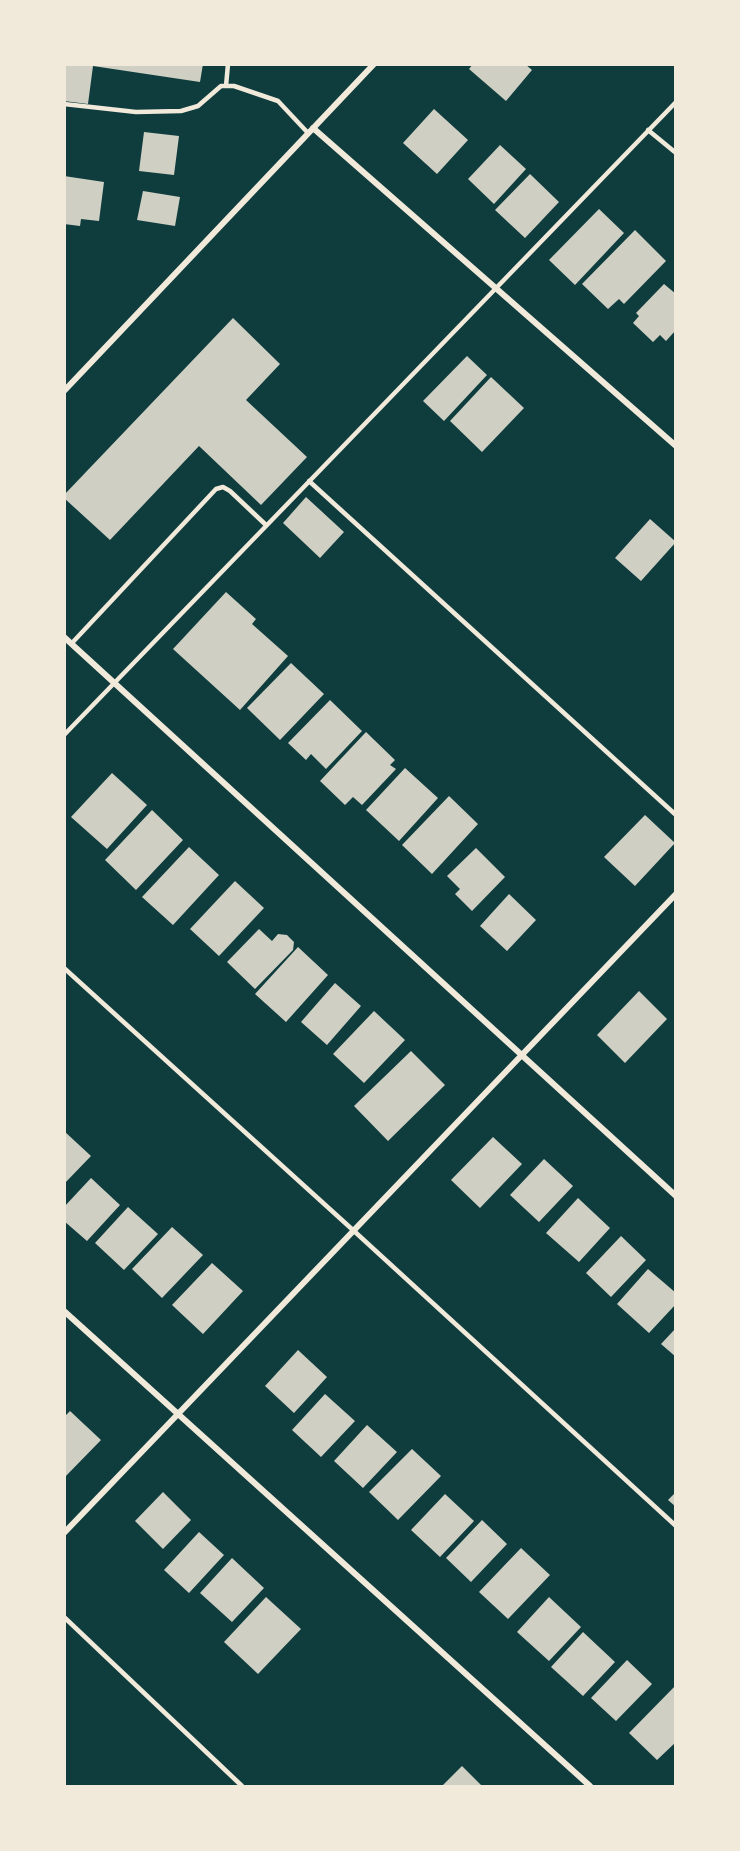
<!DOCTYPE html>
<style>
body{margin:0}
#map{position:relative;width:740px;height:1851px;overflow:hidden;background:#0f3d3e;font-family:"DM Sans",sans-serif}
canvas{display:block}
.frame{position:absolute;inset:0;border:66px solid #f1e9da;pointer-events:none}
</style>
<div id="map">
<canvas width="740" height="1851"></canvas>
<div class="frame"></div>
</div>
<script>
const context = document.querySelector('canvas').getContext('2d');
context.lineJoin = 'round';
function fill(path, color) { context.fillStyle = color; context.fill(path, 'evenodd'); }
const poly = rows => new Path2D(rows.map(r => 'M' + r).join(''));
function stroke(path, color, width, dash) { context.strokeStyle = color; context.lineWidth = width; context.lineCap = dash ? 'butt' : 'round'; context.setLineDash(dash || []); context.stroke(path); }
fill(poly([
 [64,64,203,64,200,82,93,66,88,104,64,101],
 [473,64,525,64,532,70,506,101,469,69],
 [434,109,468,140,437,174,403,143],
 [144,132,179,136,174,175,139,171],
 [500,145,526,169,494,204,468,179],
 [530,174,559,202,525,238,495,210],
 [64,176,104,182,99,221,81,219,80,226,64,224],
 [143,191,180,197,175,226,137,220],
 [599,209,624,233,575,285,549,260],
 [635,230,666,261,624,304,619,299,608,309,582,284],
 [664,284,676,294,676,330,666,341,660,335,653,342,633,323,639,316,636,313],
 [233,318,280,364,246,400,307,457,261,505,199,446,110,540,64,498,64,495],
 [467,356,487,375,444,421,423,401],
 [491,377,524,408,482,452,450,421],
 [306,497,344,532,320,558,283,523],
 [650,519,676,542,641,581,615,558],
 [226,592,256,619,252,624,288,656,240,710,173,649],
 [291,663,324,694,280,740,247,708],
 [330,700,362,731,326,769,311,754,306,760,288,743],
 [366,732,395,760,390,765,396,769,362,805,353,797,345,805,320,781],
 [405,768,438,798,399,841,366,810],
 [112,773,147,805,107,849,71,817],
 [449,796,478,824,432,874,402,845],
 [152,810,183,840,136,890,105,860],
 [645,815,675,843,635,886,604,857],
 [189,847,219,875,173,925,142,897],
 [476,848,505,877,472,911,455,894,460,889,447,876],
 [235,881,264,908,219,956,190,929],
 [509,894,536,920,507,951,480,926],
 [259,929,272,941,278,934,287,935,294,942,293,950,255,989,227,962],
 [298,947,328,975,286,1022,255,994],
 [335,983,361,1006,327,1045,301,1022],
 [639,991,667,1019,625,1063,597,1035],
 [374,1011,405,1040,364,1083,333,1054],
 [411,1051,445,1085,388,1141,354,1106],
 [64,1131,91,1156,64,1184],
 [493,1137,522,1164,480,1208,451,1180],
 [544,1159,573,1186,539,1222,510,1195],
 [91,1178,120,1205,87,1241,64,1221,64,1207],
 [578,1198,610,1228,579,1262,546,1233],
 [128,1207,158,1234,124,1270,95,1243],
 [172,1227,203,1255,162,1298,132,1269],
 [621,1236,646,1260,611,1297,586,1273],
 [212,1263,243,1291,203,1334,172,1305],
 [648,1269,676,1293,676,1304,649,1333,617,1304],
 [676,1328,676,1357,661,1344],
 [298,1350,327,1377,294,1413,265,1386],
 [325,1394,355,1421,321,1457,292,1430],
 [70,1411,101,1440,64,1478,64,1417],
 [367,1425,397,1452,363,1488,334,1461],
 [412,1449,441,1476,398,1520,369,1492],
 [163,1492,191,1520,163,1549,135,1521],
 [676,1492,676,1507,668,1500],
 [445,1494,474,1521,440,1557,411,1530],
 [482,1520,507,1544,471,1582,446,1558],
 [199,1532,224,1555,189,1593,164,1570],
 [521,1548,550,1575,508,1619,479,1592],
 [232,1558,264,1588,232,1622,200,1593],
 [266,1597,301,1629,258,1674,224,1642],
 [549,1597,581,1627,549,1661,517,1632],
 [583,1632,615,1662,583,1696,551,1667],
 [627,1660,652,1684,616,1721,591,1698],
 [676,1685,676,1742,657,1760,629,1733],
 [462,1766,482,1786,442,1786]
]), '#cfcfc3');
stroke(poly([
 [226,86,228,64],
 [64,104,136,112,181,111,198,106,221,86,234,86,278,101,308,133],
 [648,130,676,153],
 [309,481,676,815],
 [72,643,216,489,223,487,230,491,266,525],
 [64,735,676,102],
 [64,968,354,1231,676,1526],
 [64,1617,242,1786]
]), '#f1e9da', 4.5);
stroke(poly([
 [313,128,676,446],
 [64,391,374,64],
 [64,637,676,1196],
 [64,1311,590,1786],
 [64,1533,676,894]
]), '#f1e9da', 6);
</script>
